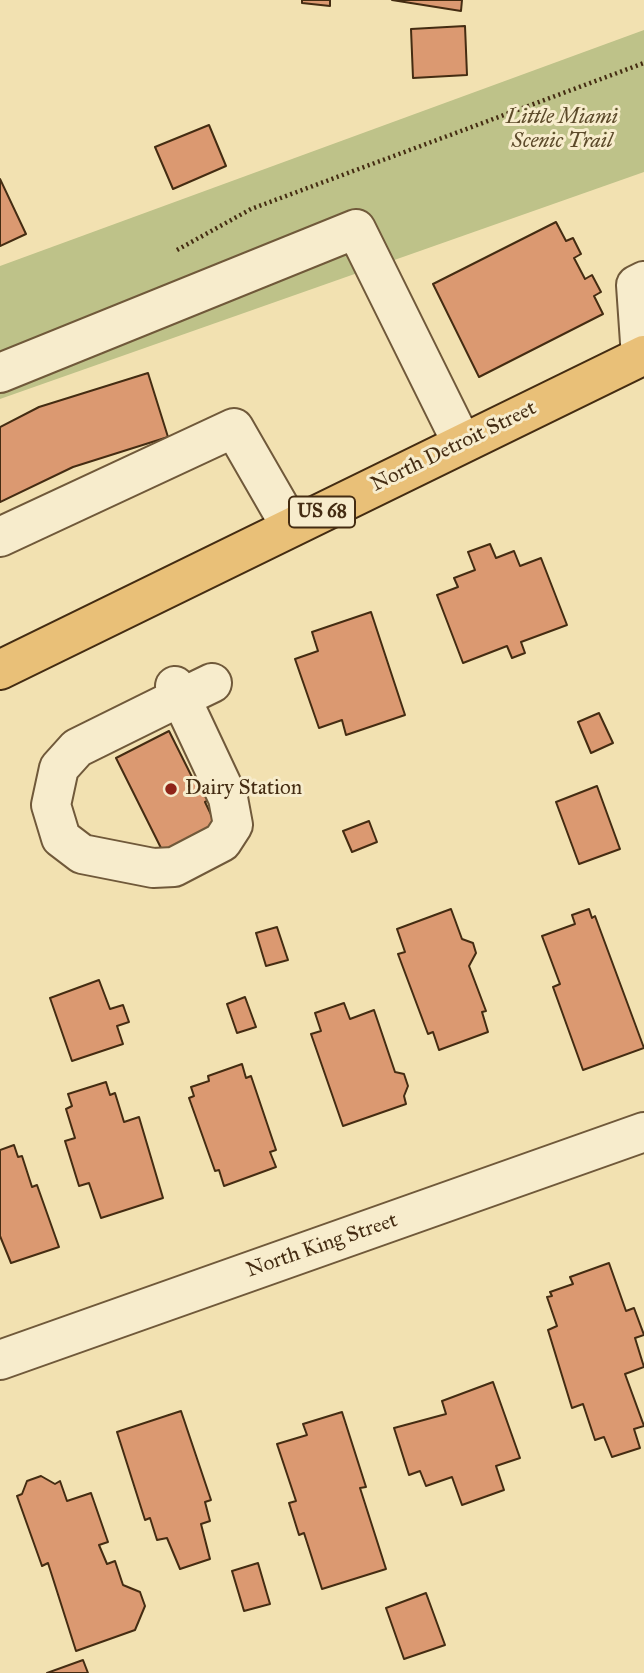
<!DOCTYPE html>
<style>
body{margin:0}
canvas{display:block;background:#f2e1b1}
</style>
<canvas width="644" height="1673"></canvas>
<script>
const context = document.querySelector('canvas').getContext('2d');
context.lineJoin = 'round';
function fill(path, color) { context.fillStyle = color; context.fill(path, 'evenodd'); }
const poly = rows => new Path2D(rows.map(r => 'M' + r).join(''));
function stroke(path, color, width, dash) { context.strokeStyle = color; context.lineWidth = width; context.lineCap = dash ? 'butt' : 'round'; context.setLineDash(dash || []); context.stroke(path); }
function label(font, color, halo, rows, align = 'center') {
  context.font = font + ' "IM FELL Great Primer",serif'; context.lineWidth = 6; context.setLineDash([]); context.textBaseline = 'middle'; context.strokeStyle = halo; context.fillStyle = color; for (const [text, x, y, turn = 0] of rows) {
    context.save(); context.translate(x, y); context.rotate((+turn || 0) * Math.PI / 180); context.textAlign = isNaN(turn) ? turn : align; if (halo) context.strokeText(text, 0, 0); context.fillText(text, 0, 0); context.restore();
  }
}
fill(poly([
 [644,30,644,172,0,399,0,266]
]), '#bec289');
const building = poly([
 [302,0,330,0,330,6,302,3,302,0],
 [392,0,462,0,461,11,392,0],
 [465,26,467,75,413,78,411,29,465,26],
 [209,125,226,166,173,189,155,147,209,125],
 [0,179,26,234,0,246,0,179],
 [556,222,566,241,573,238,581,254,574,258,585,279,592,275,601,292,594,296,603,314,479,377,433,284,556,222],
 [148,373,168,437,73,467,0,502,0,427,39,407,148,373],
 [490,544,496,558,514,551,520,566,541,558,567,625,521,642,525,653,512,658,507,646,463,663,437,595,458,587,454,578,475,570,468,552,490,544],
 [371,612,405,715,346,735,342,720,319,728,295,659,318,651,312,632,371,612],
 [599,713,613,743,591,753,578,722,599,713],
 [169,731,194,781,205,776,215,797,205,802,217,827,164,854,116,758,169,731],
 [597,786,620,849,579,864,556,802,597,786],
 [369,821,377,842,352,852,343,831,369,821],
 [451,909,462,939,473,943,476,953,469,966,486,1011,482,1012,488,1032,439,1050,433,1032,428,1034,398,954,405,952,397,929,451,909],
 [589,909,592,918,595,916,644,1048,583,1070,553,987,560,984,542,936,575,924,572,915,589,909],
 [277,927,288,960,266,966,256,933,277,927],
 [99,980,110,1009,123,1005,129,1022,117,1026,123,1044,72,1061,50,998,99,980],
 [245,997,256,1027,237,1033,227,1004,245,997],
 [344,1003,350,1019,374,1010,395,1072,404,1074,408,1086,404,1096,406,1104,343,1126,311,1034,321,1031,315,1013,344,1003],
 [242,1064,246,1078,251,1076,276,1150,270,1152,276,1167,224,1186,219,1170,215,1171,189,1098,194,1096,191,1087,209,1081,208,1076,242,1064],
 [106,1082,110,1095,115,1093,124,1122,139,1117,163,1198,101,1218,89,1183,79,1186,65,1141,75,1138,66,1109,72,1106,68,1094,106,1082],
 [14,1145,18,1157,22,1156,32,1187,37,1185,59,1247,11,1263,0,1236,0,1150,14,1145],
 [609,1263,626,1311,634,1308,644,1335,635,1338,644,1367,625,1374,644,1426,634,1429,640,1448,612,1457,604,1437,595,1440,583,1404,572,1408,548,1330,557,1326,547,1297,552,1296,550,1292,573,1284,570,1277,609,1263],
 [493,1382,520,1458,496,1466,504,1490,462,1505,452,1477,426,1486,420,1471,409,1475,394,1428,446,1414,442,1401,493,1382],
 [181,1411,211,1500,205,1502,210,1521,201,1524,210,1559,180,1569,167,1538,157,1540,150,1518,145,1520,117,1432,181,1411],
 [342,1412,366,1487,360,1488,386,1569,322,1589,304,1533,299,1535,289,1503,296,1501,277,1444,307,1435,303,1424,342,1412],
 [41,1476,55,1484,60,1481,67,1501,91,1493,108,1542,99,1545,107,1564,115,1561,123,1585,140,1592,145,1606,135,1630,76,1651,48,1563,42,1566,17,1496,22,1494,27,1481,41,1476],
 [258,1563,270,1604,244,1611,232,1571,258,1563],
 [426,1593,445,1645,404,1659,386,1608,426,1593],
 [83,1660,88,1673,47,1673,83,1660]
]);
fill(building, '#db9971');
stroke(building, '#442c12', 2);
const minor = poly([
 [641,357,636,285,644,281],
 [0,373,356,229,462,443],
 [0,537,234,428,291,527],
 [175,686,181,698,228,798,233,825,222,842,174,867,153,868,82,854,61,838,51,805,59,768,77,748,172,701,181,698,212,683],
 [0,1360,644,1132]
]);
const highway = poly([
 [0,670,644,355]
]);
stroke(minor, '#70593a', 42);
stroke(highway, '#442c12', 42);
stroke(poly([
 [177,250,251,209,644,63]
]), '#442c12', 4.5, [2, 3.5]);
stroke(minor, '#f7eccc', 38);
stroke(highway, '#e9c078', 38);
for (const [x, y, r, color] of [
 [171,789,7,"#8f2418"]
]) { const dot = new Path2D(); dot.arc(x, y, r, 0, 2 * Math.PI); context.fillStyle = color; context.fill(dot); stroke(dot, '#f7eccc', 2.5); }
for (const [x, y, w] of [
 [322,512,66]
]) { const box = new Path2D(); box.roundRect(x - w / 2, y - 15.5, w, 31, 5); context.fillStyle = '#f7eccc'; context.fill(box); stroke(box, '#442c12', 2); }
label('bold 19px', '#442c12', null, [
 ["US 68",322,512]
]);
label('italic 21px', '#5c4a2a', '#f7eccc', [
 ["Little Miami",562,118],
 ["Scenic Trail",562,142]
]);
label('21px', '#442c12', '#f7eccc', [
 ["North Detroit Street",454,447,-26],
 ["North King Street",322,1246,-19]
]);
label('21px', '#442c12', '#f7eccc', [
 ["Dairy Station",185,789]
], 'left');
</script>
